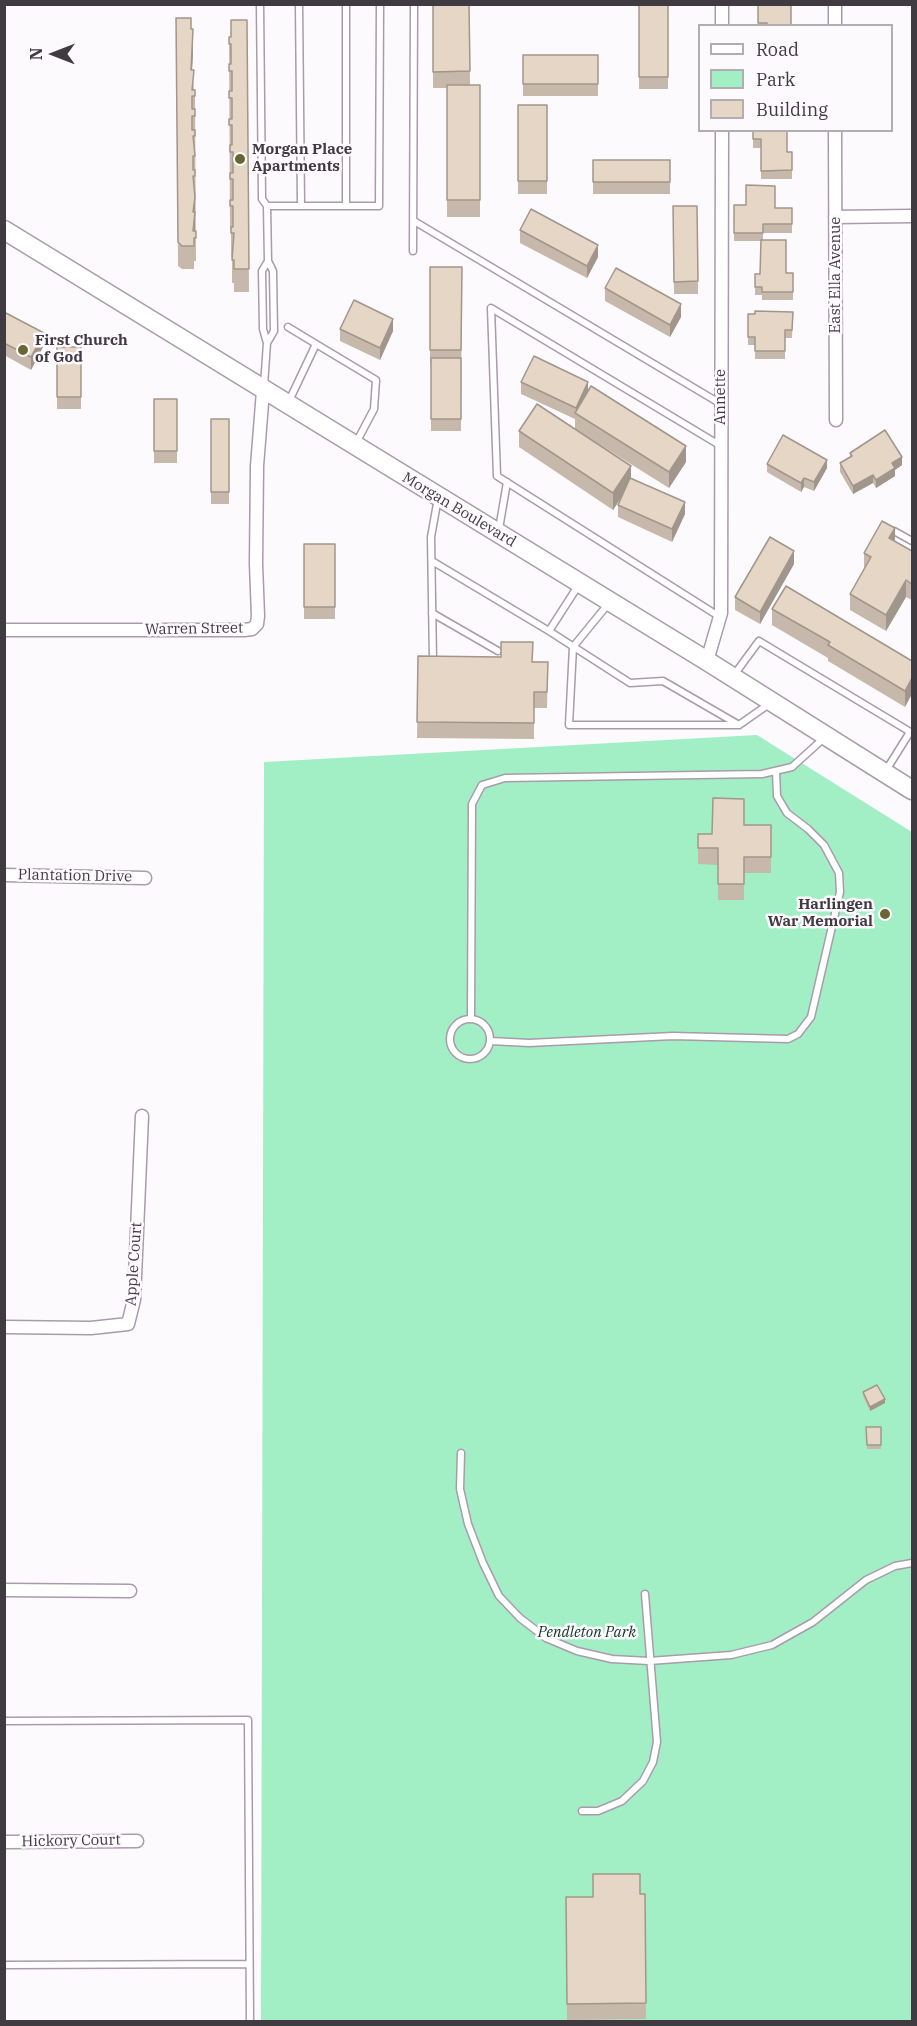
<!DOCTYPE html>
<style>
body{margin:0}
#map{position:relative;width:917px;height:2026px;overflow:hidden;background:#fdfafe;font-family:"IBM Plex Serif",serif}
canvas{display:block}
.frame{position:absolute;inset:0;border:6px solid #403a41;pointer-events:none}
.legend{position:absolute;left:698px;top:24px;width:195px;height:108px;box-sizing:border-box;background:#fdfafe;border:2px solid #b1adb2;margin:0;padding:8px 10px;list-style:none;font-size:18px;color:#403a41}
.legend li{display:flex;align-items:center;gap:12px;height:30px}
.legend b{width:30px;border:2px solid #b1adb2}
.north{position:absolute;left:24px;top:24px;width:60px;height:60px;-webkit-text-stroke:4px #fdfafe;paint-order:stroke;rotate:270deg;font-size:16px;font-weight:700;line-height:24px;text-align:center;color:#403a41}
.north::after{content:'';display:block;margin:auto;width:21px;height:27px;background:#403a41;clip-path:polygon(50% 0,100% 100%,50% 72%,0 100%)}
</style>
<div id="map">
<canvas width="917" height="2026"></canvas>
<div class="frame"></div>
<ul class="legend">
<li><b style="height:8px;background:#fff"></b>Road</li>
<li><b style="height:16px;background:#a3efc5"></b>Park</li>
<li><b style="height:16px;background:#e6d6c6"></b>Building</li>
</ul>
<div class="north">N</div>
</div>
<script>
const context = document.querySelector('canvas').getContext('2d');
context.lineJoin = 'round';
function fill(path, color) { context.fillStyle = color; context.fill(path, 'evenodd'); }
const poly = rows => new Path2D(rows.map(r => 'M' + r).join(''));
function stroke(path, color, width, dash) { context.strokeStyle = color; context.lineWidth = width; context.lineCap = dash ? 'butt' : 'round'; context.setLineDash(dash || []); context.stroke(path); }
function label(font, color, halo, rows, align = 'center') {
  context.font = font + ' "IBM Plex Serif",serif'; context.lineWidth = 5; context.setLineDash([]); context.textBaseline = 'middle'; context.strokeStyle = halo; context.fillStyle = color; for (const [text, x, y, turn = 0] of rows) {
    context.save(); context.translate(x, y); context.rotate((+turn || 0) * Math.PI / 180); context.textAlign = isNaN(turn) ? turn : align; if (halo) context.strokeText(text, 0, 0); context.fillText(text, 0, 0); context.restore();
  }
}
fill(poly([
 [757,735,912,832,912,2021,261,2022,264,762]
]), '#a3efc5');
const service = poly([
 [260,4,262,199,267,206,268,261],
 [299,4,301,206],
 [346,4,346,206],
 [267,206,379,206,380,4],
 [414,221,721,404],
 [413,251,414,4],
 [288,327,316,344],
 [264,386,267,343,263,329,262,271,268,261,273,271,274,331,267,343],
 [289,401,316,344,376,380,374,409,356,443],
 [499,529,507,482],
 [894,531,912,541],
 [432,561,549,631,630,683,663,681,739,725,769,704],
 [609,603,573,647,569,725,738,725],
 [432,613,498,651],
 [720,617,497,476,491,308,721,446],
 [549,631,578,586],
 [433,661,431,537,438,498],
 [734,675,759,641,912,733],
 [885,772,910,732],
 [471,1018,472,804,482,785,505,778,762,774,792,767,824,738],
 '450 1039a20 20 0 1 1 40 0a20 20 0 1 1-40 0Z',
 [491,1041,529,1043,673,1036,788,1039,798,1034,811,1017,840,892,839,873,824,845,808,829,787,813,777,796,776,771],
 [461,1453,460,1489,468,1524,483,1563,499,1596,520,1618,546,1638,577,1651,612,1659,649,1661,731,1655,772,1645,813,1622,866,1580,895,1566,912,1563],
 [4,1721,248,1720,250,2022],
 [582,1811,598,1811,622,1801,643,1781,653,1762,657,1742,645,1594],
 [4,1965,249,1964]
]);
const minor = poly([
 [835,4,835,26],
 [722,26,722,4],
 [835,130,836,420],
 [835,217,912,216],
 [4,630,244,630,252,629,257,624,258,616,256,564,257,466,263,391],
 [707,661,721,613,722,130],
 [4,875,145,878],
 [4,1327,91,1328,128,1324,134,1300,142,1116],
 [4,1590,130,1591],
 [4,1842,137,1841]
]);
const secondary = poly([
 [4,230,707,661,912,790]
]);
stroke(service, '#a99bab', 9);
stroke(minor, '#a99bab', 15);
stroke(secondary, '#a99bab', 21);
stroke(service, '#fff', 6);
stroke(minor, '#fff', 12);
stroke(secondary, '#fff', 18);
fill(poly([
 [433,4,469,4,470,85,480,85,480,217,447,217,447,88,433,88],
 [639,4,668,4,668,89,639,89],
 [758,4,791,26,758,26],
 [176,18,191,29,193,52,192,70,194,90,195,90,196,261,194,261,194,269,182,269,178,266],
 [247,20,249,292,234,292,234,283,232,283,232,257,231,257,231,230,230,230,229,37,231,37],
 [523,55,598,55,598,96,523,96],
 [518,105,547,105,547,194,518,194],
 [753,130,787,152,792,152,792,179,761,179,761,148,753,148],
 [593,160,670,160,670,194,593,194],
 [734,205,775,208,792,208,792,233,763,233,763,240,786,273,793,273,793,300,762,300,762,295,755,295,755,274,760,274,761,241,734,241],
 [673,206,697,206,698,294,674,294],
 [520,230,598,257,587,278,520,243],
 [430,267,462,267,461,431,431,431,431,363,430,363],
 [605,288,681,317,670,337,605,301],
 [4,312,44,345,31,370,4,355],
 [793,312,792,338,785,338,785,359,755,359,755,345,748,345,748,314],
 [340,329,393,331,380,360,340,341],
 [57,347,81,347,81,409,57,409],
 [521,382,588,391,686,462,669,488,578,431,631,478,685,514,672,542,618,517,618,505,622,496,613,510,519,447,519,431,575,429,575,419,521,394],
 [154,399,177,399,177,463,154,463],
 [211,419,229,419,229,504,211,504],
 [850,453,902,465,895,470,895,476,876,488,873,483,853,494,840,472,840,463,850,457],
 [767,464,827,468,814,491,804,487,801,492,767,472],
 [895,541,912,551,912,600,906,597,886,631,850,610,850,594,864,568,864,553],
 [304,544,335,544,335,619,304,619],
 [794,564,760,624,735,610,735,597],
 [772,609,912,661,905,707,828,661,828,658,772,625],
 [418,656,548,662,547,708,534,708,534,739,417,738],
 [744,825,771,825,771,873,744,873,744,900,718,900,718,865,698,864,698,834,712,834],
 [863,1392,885,1403,870,1411,863,1396],
 [866,1427,881,1427,881,1449,867,1449],
 [640,1894,645,1894,646,2019,567,2020,566,1897,593,1897]
]), '#c6b8aa');
fill(poly([
 [193,29,193,52,191,93,191,70],
 [195,197,195,235,194,238,193,212],
 [598,245,598,257,587,278,587,266],
 [681,304,681,317,670,337,670,325],
 [393,319,393,331,380,360,380,348],
 [44,333,44,345,31,370,31,357],
 [588,382,588,394,576,414,576,408],
 [686,446,686,462,669,488,669,472],
 [902,457,902,465,895,470,895,476,876,488,876,480,892,463],
 [827,460,827,468,814,491,814,482],
 [631,466,631,482,613,510,613,493],
 [873,475,873,483,853,494,853,486],
 [804,478,804,487,801,492,801,483],
 [685,502,685,514,672,542,672,529],
 [895,528,895,544,889,538],
 [794,551,794,564,760,624,760,612],
 [906,580,906,597,886,631,886,615],
 [912,678,912,694,905,707,905,691],
 [885,1399,885,1403,870,1411,870,1407]
]), '#a1968b');
const building = poly([
 [433,4,469,4,470,71,433,72,433,4],
 [639,4,668,4,668,77,639,77,639,4],
 [758,4,791,4,791,26,767,26,767,23,758,23,758,4],
 [176,18,191,18,191,29,193,29,191,70,194,70,192,90,195,90,195,96,192,96,192,109,195,109,195,116,192,116,192,130,195,130,195,136,193,136,195,156,193,156,193,170,195,170,195,176,193,176,195,197,193,212,195,212,193,231,196,231,196,238,194,238,194,246,182,246,178,242,176,18],
 [231,20,247,20,249,269,234,269,234,260,232,260,234,233,231,233,231,227,233,227,233,206,230,206,230,200,233,200,233,179,230,179,230,173,233,173,233,152,230,152,230,145,232,145,232,125,229,125,229,119,232,119,232,98,229,98,229,91,232,91,232,71,229,71,229,64,231,64,231,44,229,44,229,37,231,37,231,20],
 [523,55,598,55,598,84,523,84,523,55],
 [447,85,480,85,480,200,447,200,447,85],
 [518,105,547,105,547,181,518,181,518,105],
 [753,130,787,130,787,152,792,152,792,170,761,171,761,139,753,139,753,130],
 [593,160,670,160,670,182,593,182,593,160],
 [746,185,775,186,775,208,792,208,792,224,763,224,763,233,734,233,734,205,746,205,746,185],
 [673,206,697,206,698,281,674,282,673,206],
 [531,209,598,245,587,266,520,230,531,209],
 [761,240,786,240,786,273,793,273,793,292,762,292,762,287,755,287,755,274,760,274,761,240],
 [430,267,462,267,461,350,430,350,430,267],
 [616,268,681,304,670,325,605,288,616,268],
 [354,300,393,319,380,348,340,329,354,300],
 [755,311,793,312,792,330,785,330,785,351,755,351,755,337,748,337,748,314,755,314,755,311],
 [4,312,44,333,31,357,4,343,4,312],
 [57,347,81,347,81,397,57,397,57,347],
 [534,356,588,382,576,408,521,382,534,356],
 [431,358,461,358,461,419,431,419,431,358],
 [591,386,686,446,669,472,575,413,591,386],
 [154,399,177,399,177,451,154,451,154,399],
 [537,404,631,466,613,493,519,431,537,404],
 [211,419,229,419,229,492,211,492,211,419],
 [885,430,902,457,892,463,895,468,876,480,873,475,853,486,840,463,852,456,850,453,885,430],
 [783,435,827,460,814,482,804,478,801,483,767,464,783,435],
 [630,478,685,502,672,529,618,505,630,478],
 [882,521,895,528,889,538,912,551,912,584,906,580,886,615,850,594,871,557,864,553,882,521],
 [770,537,794,551,760,612,735,597,770,537],
 [304,544,335,544,335,607,304,607,304,544],
 [786,586,912,661,912,678,905,691,828,645,830,642,772,609,786,586],
 [501,642,533,642,532,662,548,662,547,692,534,692,534,723,417,722,418,656,501,657,501,642],
 [713,798,744,799,744,825,771,825,771,857,744,857,744,884,718,884,718,848,698,848,698,834,712,834,713,798],
 [877,1385,885,1399,870,1407,863,1392,877,1385],
 [866,1427,881,1427,881,1445,867,1445,866,1427],
 [593,1874,640,1874,640,1894,645,1894,646,2003,567,2004,566,1897,593,1897,593,1874]
]);
fill(building, '#e6d6c6');
stroke(building, '#a1968b', 1.5);
for (const [x, y, r, color] of [
 [240,159,6,"#696633"],
 [23,350,6,"#696633"],
 [885,914,6,"#696633"]
]) { const dot = new Path2D(); dot.arc(x, y, r, 0, 2 * Math.PI); context.fillStyle = color; context.fill(dot); stroke(dot, '#fdfafe', 2); }
label('bold 15px', '#403a41', '#fdfafe', [
 ["Morgan Place",252,150],
 ["Apartments",252,167],
 ["First Church",35,341],
 ["of God",35,358],
 ["Harlingen",873,905,"right"],
 ["War Memorial",873,922,"right"]
], 'left');
label('15px', '#403a41', '#fdfafe', [
 ["East Ella Avenue",836,275,-90],
 ["Annette",721,397,-90],
 ["Morgan Boulevard",459,510,31],
 ["Warren Street",194,629,-1],
 ["Plantation Drive",75,876,1],
 ["Apple Court",134,1264,-86],
 ["Hickory Court",71,1841,-1]
]);
label('italic 15px', '#113624', '#fdfafe', [
 ["Pendleton Park",587,1633]
]);
</script>
